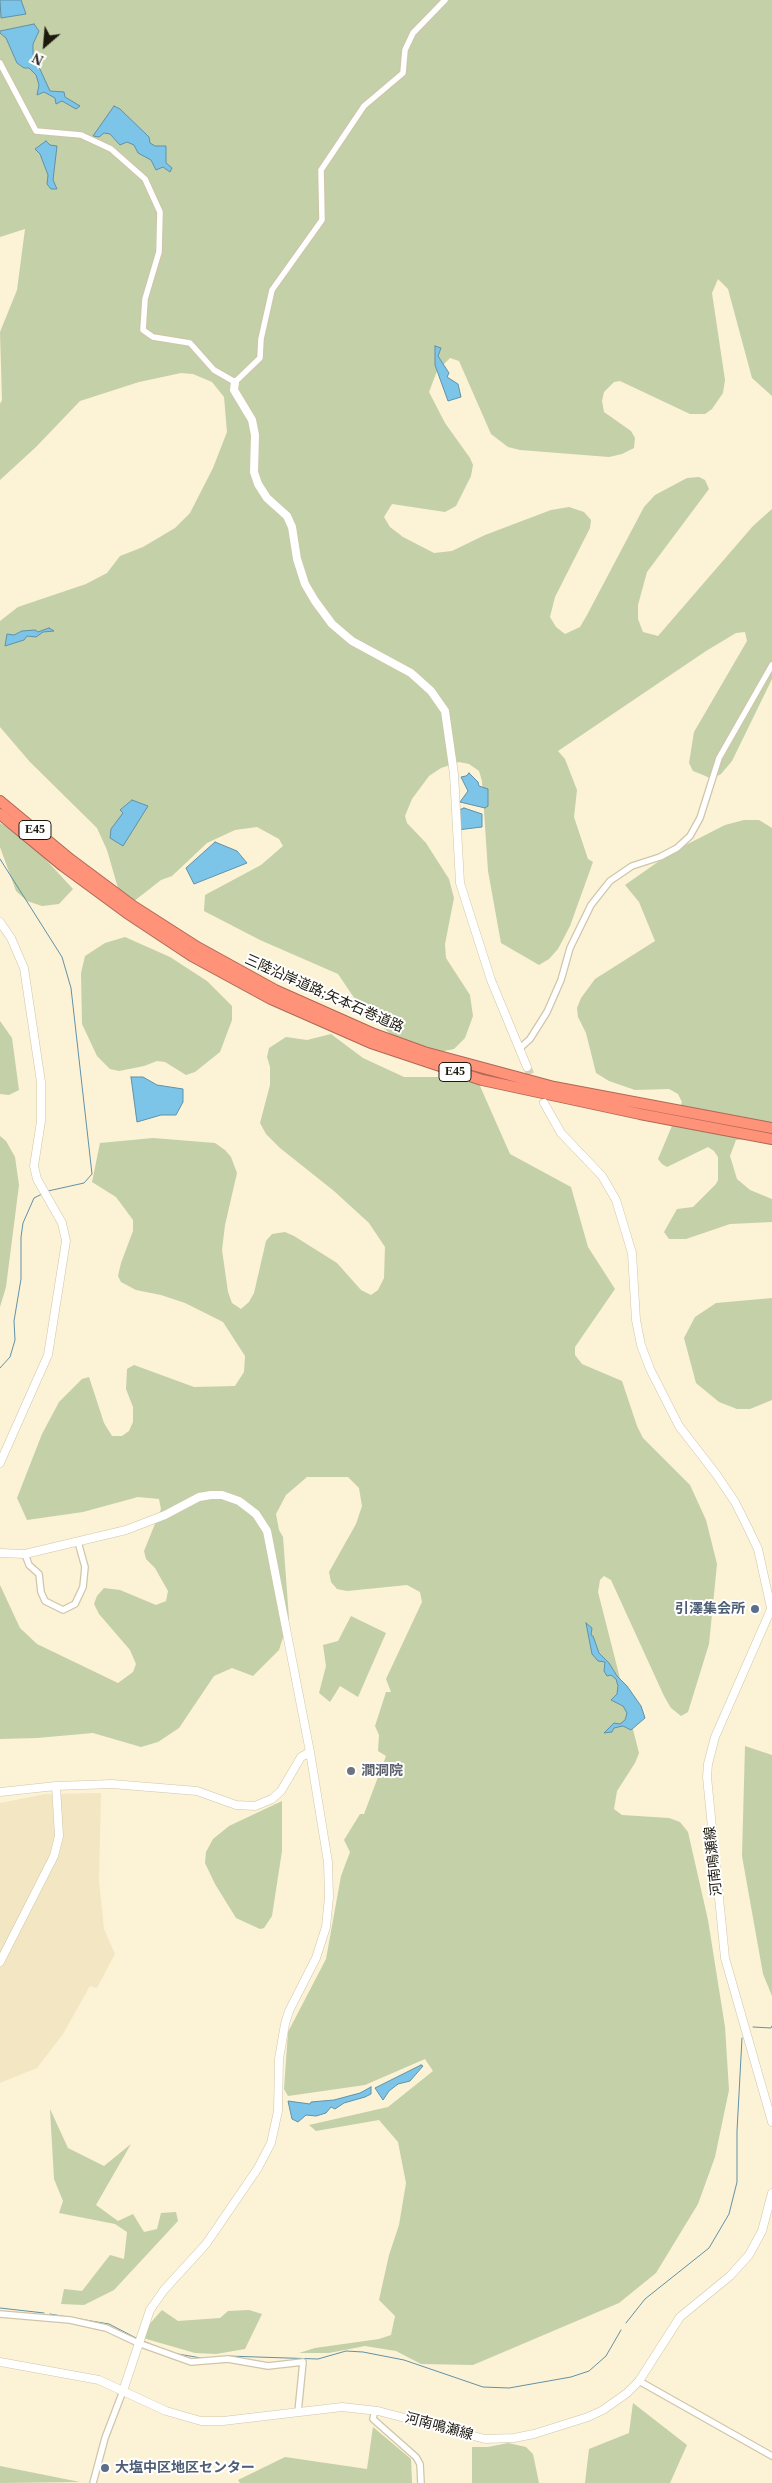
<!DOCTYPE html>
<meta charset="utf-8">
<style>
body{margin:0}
#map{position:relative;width:772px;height:2483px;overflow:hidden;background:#fcf2d6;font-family:"Times New Roman",serif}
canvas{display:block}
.north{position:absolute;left:20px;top:20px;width:50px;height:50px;-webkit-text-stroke:4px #fff;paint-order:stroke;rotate:207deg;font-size:14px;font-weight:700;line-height:20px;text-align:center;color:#1d190f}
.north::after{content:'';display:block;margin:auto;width:18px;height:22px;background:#1d190f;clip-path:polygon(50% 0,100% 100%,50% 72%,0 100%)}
</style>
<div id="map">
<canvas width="772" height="2483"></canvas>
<div class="north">N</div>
</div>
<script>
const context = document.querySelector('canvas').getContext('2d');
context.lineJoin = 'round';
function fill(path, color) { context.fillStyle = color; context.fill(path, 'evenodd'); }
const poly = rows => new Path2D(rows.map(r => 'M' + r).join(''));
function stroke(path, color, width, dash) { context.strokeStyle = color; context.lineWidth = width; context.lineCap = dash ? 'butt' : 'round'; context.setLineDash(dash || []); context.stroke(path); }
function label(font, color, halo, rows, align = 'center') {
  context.font = font + ' "Times New Roman","Noto Sans JP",serif'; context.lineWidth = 4; context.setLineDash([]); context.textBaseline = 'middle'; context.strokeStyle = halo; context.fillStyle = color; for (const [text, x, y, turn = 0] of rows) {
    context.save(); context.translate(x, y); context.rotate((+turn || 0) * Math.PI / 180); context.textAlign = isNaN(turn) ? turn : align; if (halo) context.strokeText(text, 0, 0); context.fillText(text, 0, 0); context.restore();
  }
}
fill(poly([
 [101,1793,99,1881,104,1929,115,1954,97,1988,90,1986,63,2034,37,2068,0,2083,0,1803,45,1794]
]), '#f3e7c3');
fill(poly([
 [0,0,772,0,772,396,752,378,728,289,718,279,712,293,725,380,723,393,712,409,705,414,690,414,620,381,614,382,604,392,602,401,604,412,631,431,635,438,634,448,622,454,609,457,520,450,508,447,491,434,459,361,450,358,437,371,429,392,445,423,470,458,473,465,471,476,456,506,445,512,392,504,384,517,390,527,403,537,434,553,452,551,485,535,551,510,569,507,584,512,591,520,590,528,555,597,550,617,556,627,565,634,580,627,587,615,644,507,655,495,687,478,699,477,705,480,709,489,647,572,638,605,638,619,643,632,658,636,753,526,772,509,772,679,732,761,721,774,712,779,703,775,693,771,689,763,694,732,747,641,745,632,736,633,706,651,558,751,565,759,577,790,574,817,588,859,593,862,570,926,558,949,549,959,539,965,501,943,488,871,482,781,479,771,469,764,459,762,441,768,429,776,412,799,405,816,407,823,426,843,449,879,454,898,445,944,446,958,470,995,473,1016,465,1038,454,1049,434,1053,394,1037,361,1008,338,974,260,940,204,911,205,895,261,865,283,846,279,839,257,827,235,830,207,843,172,876,161,880,124,909,107,850,97,828,30,762,0,727,0,621,18,607,86,584,107,573,120,556,143,547,175,528,190,513,213,468,227,432,224,397,212,382,193,374,181,373,139,382,80,401,36,447,0,480,0,404,2,400,0,332,17,290,25,229,0,237],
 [744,820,759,820,772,828,772,1137,736,1140,730,1156,737,1179,750,1190,772,1199,772,1222,730,1224,686,1239,669,1239,664,1232,677,1209,693,1207,716,1184,718,1180,718,1157,714,1151,708,1147,667,1167,662,1164,658,1159,682,1102,678,1094,669,1089,635,1090,609,1081,596,1073,586,1033,578,1017,577,1008,581,998,595,979,655,941,639,902,625,885,672,852,725,825],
 [0,823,26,838,73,889,59,904,42,906,27,901,16,891,0,847],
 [125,937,170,957,207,981,232,1006,232,1020,220,1052,195,1072,186,1075,165,1062,157,1061,144,1066,119,1071,110,1069,97,1056,82,1024,81,973,85,956,105,943],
 [0,1021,12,1038,19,1090,9,1095,0,1094],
 [331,1034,363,1058,404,1077,476,1077,510,1154,571,1187,588,1247,615,1289,575,1347,575,1355,582,1364,622,1381,637,1426,643,1438,690,1485,706,1520,717,1564,709,1644,688,1712,681,1716,671,1708,664,1696,611,1580,604,1576,600,1580,598,1592,639,1753,635,1763,617,1791,614,1809,622,1815,669,1818,680,1822,688,1832,708,1920,725,2027,729,2090,715,2157,698,2204,656,2273,619,2303,473,2365,421,2364,396,2351,365,2346,329,2353,299,2353,315,2348,379,2339,391,2335,395,2316,379,2300,389,2255,399,2225,406,2183,398,2142,379,2120,316,2131,309,2125,388,2107,433,2071,425,2059,365,2085,288,2096,284,2089,288,2032,326,1959,341,1876,350,1852,344,1840,360,1814,364,1814,386,1756,378,1751,379,1735,375,1726,386,1692,391,1692,386,1679,422,1602,420,1592,407,1585,347,1591,337,1589,331,1582,329,1572,356,1524,362,1506,359,1488,348,1477,307,1477,286,1495,276,1514,279,1530,283,1537,289,1619,279,1650,253,1676,232,1668,214,1676,179,1728,158,1742,141,1747,93,1733,37,1738,0,1739,0,1585,20,1628,37,1644,118,1683,133,1672,136,1664,130,1650,99,1614,94,1604,97,1596,104,1588,120,1590,156,1605,166,1601,168,1591,155,1568,146,1559,144,1551,161,1509,159,1499,138,1497,83,1512,27,1520,17,1498,42,1434,59,1402,82,1379,89,1377,104,1423,112,1436,122,1436,129,1431,133,1422,133,1407,126,1389,127,1369,134,1365,194,1387,235,1386,244,1372,245,1356,223,1322,185,1303,161,1295,136,1290,121,1282,118,1276,121,1263,133,1231,133,1220,116,1197,92,1182,100,1143,153,1138,215,1143,225,1150,231,1157,237,1173,225,1225,222,1250,228,1292,232,1303,241,1309,249,1302,254,1293,266,1241,272,1234,285,1232,294,1236,337,1263,361,1290,371,1295,378,1290,384,1278,385,1247,369,1223,334,1191,280,1148,266,1134,260,1123,270,1085,270,1067,267,1057,269,1048,286,1037,307,1040],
 [0,1136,6,1141,15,1157,19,1185,6,1287,0,1307],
 [772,1298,772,1400,750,1409,737,1409,719,1402,696,1383,684,1338,695,1317,716,1303],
 [351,1616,386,1633,358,1697,340,1686,330,1702,319,1693,326,1666,323,1645,338,1641],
 [745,1746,772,1755,772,1996,763,1974,742,1856],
 [282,1801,282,1851,272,1916,264,1928,260,1929,236,1918,215,1884,205,1863,206,1852,213,1839,229,1826],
 [50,2109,68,2148,104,2166,131,2144,96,2205,118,2221,133,2214,144,2232,157,2229,161,2213,176,2212,178,2221,114,2290,84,2305,61,2304,64,2289,82,2291,110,2255,124,2259,127,2232,115,2224,59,2213,63,2201,54,2179],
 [162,2310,178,2321,220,2318,228,2311,249,2310,262,2314,245,2349,216,2354,195,2353,143,2338,146,2328],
 [633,2403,687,2445,670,2483,585,2483,589,2449,629,2433],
 [373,2427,411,2459,412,2483,240,2483,238,2480,285,2457,367,2469],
 [508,2443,526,2447,533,2454,539,2483,472,2483,472,2447,488,2447],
 [0,2466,80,2482,0,2483]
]), '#c4d0a7');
const water = poly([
 [0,0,21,0,26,14,1,18,0,0],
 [34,24,39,31,33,44,33,54,50,91,64,92,65,97,80,106,76,109,62,101,56,104,55,98,44,92,37,95,39,85,36,75,29,68,24,68,17,63,6,38,0,33,0,31,34,24],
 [114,106,120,109,149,137,150,143,155,146,166,146,166,163,172,168,170,172,163,167,156,170,151,160,138,153,134,145,127,142,120,145,110,134,104,133,99,137,93,136,114,106],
 [46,141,50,145,57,146,53,180,57,189,51,189,47,184,48,175,40,154,35,149,46,141],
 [435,346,441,348,438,356,449,373,447,377,458,384,461,397,448,401,435,365,435,346],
 [49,628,54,631,43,632,36,637,27,636,24,640,5,646,7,634,14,635,22,631,35,630,38,632,49,628],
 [469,773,478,782,479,786,488,789,488,806,485,808,460,802,468,791,461,777,466,776,469,773],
 [132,800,148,806,123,846,110,838,111,829,123,813,120,810,132,800],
 [464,808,482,814,482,827,457,830,459,810,464,808],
 [215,842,237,851,247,863,194,884,186,868,215,842],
 [131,1077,143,1077,157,1085,183,1089,183,1102,176,1115,161,1115,137,1122,131,1077],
 [586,1623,592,1628,591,1635,593,1636,599,1653,609,1663,617,1676,627,1686,641,1706,645,1718,631,1730,623,1726,614,1728,612,1732,604,1733,614,1723,620,1724,625,1720,627,1713,623,1706,611,1700,617,1694,618,1686,616,1679,611,1675,607,1676,604,1671,605,1662,598,1661,592,1654,586,1623],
 [421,2065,423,2066,410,2081,398,2084,389,2091,383,2100,375,2088,421,2065],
 [371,2087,371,2094,365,2097,344,2103,335,2109,331,2107,326,2113,316,2116,306,2115,298,2122,292,2119,288,2101,310,2104,311,2102,334,2100,360,2093,371,2087]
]);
fill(water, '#7dc5e8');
stroke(water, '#6091a7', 1);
stroke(poly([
 [0,859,62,957,71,988,92,1174,84,1183,48,1191],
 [0,1368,10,1357,15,1340,14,1321,21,1279,21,1237,23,1223,34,1198,42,1194],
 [753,2027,771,2028,772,2026],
 [0,2308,44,2313],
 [50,2314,109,2324,138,2339],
 [626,2323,645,2299,709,2248,729,2214,737,2182,737,2131,742,2038],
 [143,2341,158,2347],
 [178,2354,201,2358],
 [227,2356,318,2359,346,2351,363,2352,404,2360,483,2387,509,2388,571,2377,589,2371,606,2356,621,2330]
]), '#6091a7', 1);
stroke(poly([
 [527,1067,544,1103]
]), '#dbd1b8', 8, [8, 4]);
const street = poly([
 [0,63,36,131,81,135,111,149,145,179,160,212,159,252,145,299,143,330,153,337,190,343,214,370,235,382,260,358,261,339,272,290,322,220,321,170,364,106,403,73,405,50,413,33,445,0],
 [519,1049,530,1039,547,1012,561,980,570,948,591,905,610,881,632,866,660,857,677,848,690,836,700,818,719,758,772,665],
 [25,1554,29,1565,39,1574,41,1592,45,1601,63,1610,75,1604,83,1587,85,1567,78,1542],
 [0,2314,70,2320,106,2328,138,2343,191,2362,228,2359,268,2366,303,2362,298,2412],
 [639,2381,772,2456],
 [375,2410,373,2419,416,2457,420,2464,421,2483],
 [93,2483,105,2438,123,2391]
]);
const secondary = poly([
 [235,382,234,390,252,420,255,435,254,472,258,484,267,498,287,516,292,527,297,559,305,584,315,601,332,624,352,641,411,673,431,691,445,711,454,774,460,883,491,980,527,1067],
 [0,922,11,938,24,968,41,1082,41,1121,34,1166,37,1179,62,1223,66,1241,48,1355,0,1463],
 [544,1103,561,1133,602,1176,616,1200,632,1253,636,1320,641,1345,650,1369,679,1426,716,1474,735,1502,748,1528,758,1549,771,1608],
 [0,1553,25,1554,126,1530,165,1515,199,1497,211,1495,222,1495,239,1501,256,1514,267,1531,310,1752,328,1862,329,1897,326,1927,316,1958,289,2011,285,2024,279,2059,278,2111,271,2143,258,2168,206,2244,164,2290,150,2310,123,2391],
 [772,1607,715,1737,708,1764,707,1777,725,1958,772,2122],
 [0,1792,56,1786,112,1784,197,1791,236,1805,255,1806,272,1799,281,1791,301,1757,310,1752],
 [0,1962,54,1856,59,1836,56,1786],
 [0,2362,99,2380,166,2411,201,2421,223,2421,342,2407,378,2411,485,2439,514,2438,534,2434,588,2417,603,2410,627,2393,639,2381,680,2317,730,2276,749,2255,762,2231,772,2193]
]);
const highway = poly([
 [0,801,70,859,133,906,197,947,275,990,374,1034,424,1052,554,1087,772,1128],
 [0,814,63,866,127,913,192,956,271,999,371,1043,482,1080,640,1114,772,1139]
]);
stroke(street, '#cfc6aa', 8);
stroke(secondary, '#cfc6aa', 9);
stroke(highway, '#af6855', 12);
stroke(street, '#fff', 5.5);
stroke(secondary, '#fff', 8);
stroke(highway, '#fe937a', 10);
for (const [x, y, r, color] of [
 [755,1609,5,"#5c6f8a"],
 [351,1771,5,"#6b7280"],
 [105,2468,5,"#5c6f8a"]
]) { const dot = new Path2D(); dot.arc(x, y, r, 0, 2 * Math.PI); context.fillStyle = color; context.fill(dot); stroke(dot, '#fff', 2); }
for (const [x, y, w] of [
 [35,830,32],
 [455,1072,32]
]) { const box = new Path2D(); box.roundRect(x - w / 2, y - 9.5, w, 19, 4); context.fillStyle = '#fff'; context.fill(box); stroke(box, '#1d190f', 1); }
label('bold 12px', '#1d190f', null, [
 ["E45",35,830],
 ["E45",455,1072]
]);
label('14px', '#1d190f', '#fff', [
 ["三陸沿岸道路;矢本石巻道路",324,994,24],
 ["河南鳴瀬線",714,1861,-96],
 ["河南鳴瀬線",439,2427,15]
]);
label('bold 14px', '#4e5e75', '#fff', [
 ["引澤集会所",745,1609],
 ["大塩中区地区センター",115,2468,"left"]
], 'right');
label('bold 14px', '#5b616d', '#fff', [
 ["澗洞院",361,1771]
], 'left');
</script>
